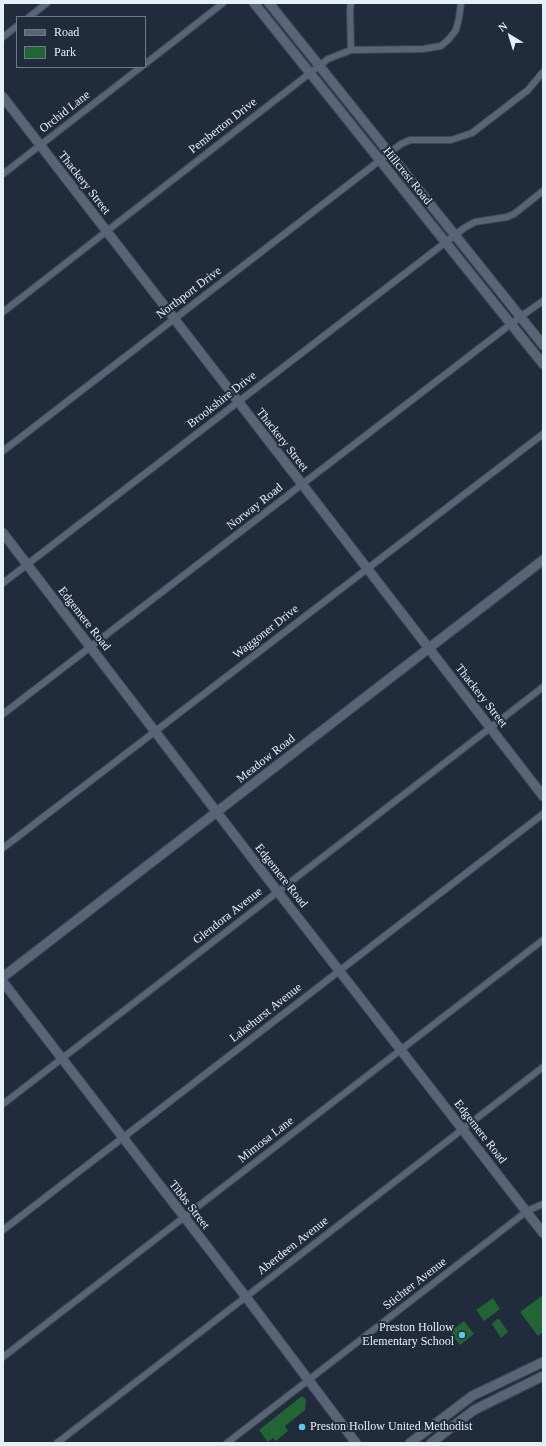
<!DOCTYPE html>
<style>
body{margin:0}
#map{position:relative;width:546px;height:1446px;overflow:hidden;background:#202b3b;font-family:Georgia,serif}
canvas{display:block}
.frame{position:absolute;inset:0;border:4px solid #e6eef8;pointer-events:none}
.legend{position:absolute;left:16px;top:16px;width:130px;height:52px;box-sizing:border-box;background:#202b3b;border:1px solid #6f7987;margin:0;padding:5px 7px;list-style:none;font-size:12px;color:#e6eef8}
.legend li{display:flex;align-items:center;gap:8px;height:20px}
.legend b{width:20px;border:1px solid #6f7987}
.north{position:absolute;left:490px;top:16px;width:40px;height:40px;-webkit-text-stroke:3px #202b3b;paint-order:stroke;rotate:322deg;font-size:11px;font-weight:700;line-height:16px;text-align:center;color:#e6eef8}
.north::after{content:'';display:block;margin:auto;width:14px;height:18px;background:#e6eef8;clip-path:polygon(50% 0,100% 100%,50% 72%,0 100%)}
</style>
<div id="map">
<canvas width="546" height="1446"></canvas>
<div class="frame"></div>
<ul class="legend">
<li><b style="height:5px;background:#586577"></b>Road</li>
<li><b style="height:11px;background:#226433"></b>Park</li>
</ul>
<div class="north">N</div>
</div>
<script>
const context = document.querySelector('canvas').getContext('2d');
context.lineJoin = 'round';
function fill(path, color) { context.fillStyle = color; context.fill(path, 'evenodd'); }
const poly = rows => new Path2D(rows.map(r => 'M' + r).join(''));
function stroke(path, color, width, dash) { context.strokeStyle = color; context.lineWidth = width; context.lineCap = dash ? 'butt' : 'round'; context.setLineDash(dash || []); context.stroke(path); }
function label(font, color, halo, rows, align = 'center') {
  context.font = font + ' Georgia,serif'; context.lineWidth = 4; context.setLineDash([]); context.textBaseline = 'middle'; context.strokeStyle = halo; context.fillStyle = color; for (const [text, x, y, turn = 0] of rows) {
    context.save(); context.translate(x, y); context.rotate((+turn || 0) * Math.PI / 180); context.textAlign = isNaN(turn) ? turn : align; if (halo) context.strokeText(text, 0, 0); context.fillText(text, 0, 0); context.restore();
  }
}
fill(poly([
 [543,1295,543,1332,538,1336,520,1312],
 [493,1298,500,1309,484,1321,476,1310],
 [497,1319,499,1319,508,1332,501,1338,492,1324],
 [464,1321,474,1334,460,1345,450,1332],
 [302,1396,306,1400,305,1410,285,1426,288,1431,276,1441,273,1438,268,1442,259,1430]
]), '#226433');
const street = poly([
 [29,17,47,3],
 [3,37,17,26],
 [351,50,350,10,351,3],
 [145,64,223,3],
 [3,174,141,67],
 [3,312,328,59,351,50,423,49,441,46,449,39,456,30,459,18,461,3],
 [3,451,401,144,410,140,451,140,472,133,528,90,543,72],
 [3,583,464,228,475,222,507,217,514,214,543,191],
 [3,714,520,317,543,301],
 [3,848,543,434],
 [3,1104,543,687],
 [3,1230,543,814],
 [3,1357,543,940],
 [57,1443,543,1067],
 [227,1443,527,1211,543,1204]
]);
const secondary = poly([
 [254,3,543,364],
 [269,3,543,345],
 [3,97,543,796],
 [3,533,278,892,543,1233],
 [3,977,543,560],
 [3,982,246,1297,356,1443],
 [410,1443,472,1396,543,1362],
 [431,1443,474,1410,543,1376]
]);
stroke(street, '#3e4855', 8);
stroke(secondary, '#3e4855', 11);
stroke(street, '#586577', 6);
stroke(secondary, '#586577', 9);
for (const [x, y, r, color] of [
 [462,1335,4,"#5ac8e6"],
 [302,1427,4,"#5ac8e6"]
]) { const dot = new Path2D(); dot.arc(x, y, r, 0, 2 * Math.PI); context.fillStyle = color; context.fill(dot); stroke(dot, '#202b3b', 1.5); }
label('12px', '#e6eef8', '#202b3b', [
 ["Orchid Lane",65,112,-38],
 ["Pemberton Drive",223,126,-38],
 ["Hillcrest Road",407,176,51],
 ["Thackery Street",84,183,52],
 ["Northport Drive",189,293,-37],
 ["Brookshire Drive",222,400,-38],
 ["Thackery Street",282,440,52],
 ["Norway Road",255,507,-38],
 ["Edgemere Road",84,619,52],
 ["Waggoner Drive",266,632,-38],
 ["Thackery Street",481,696,52],
 ["Meadow Road",266,759,-38],
 ["Edgemere Road",281,876,52],
 ["Glendora Avenue",228,916,-38],
 ["Lakehurst Avenue",266,1013,-38],
 ["Edgemere Road",480,1132,52],
 ["Mimosa Lane",266,1140,-38],
 ["Tibbs Street",189,1205,52],
 ["Aberdeen Avenue",293,1246,-38],
 ["Stichter Avenue",415,1284,-38]
]);
label('12px', '#e6eef8', '#202b3b', [
 ["Preston Hollow",454,1328],
 ["Elementary School",454,1342],
 ["Preston Hollow United Methodist",310,1427,"left"]
], 'right');
</script>
